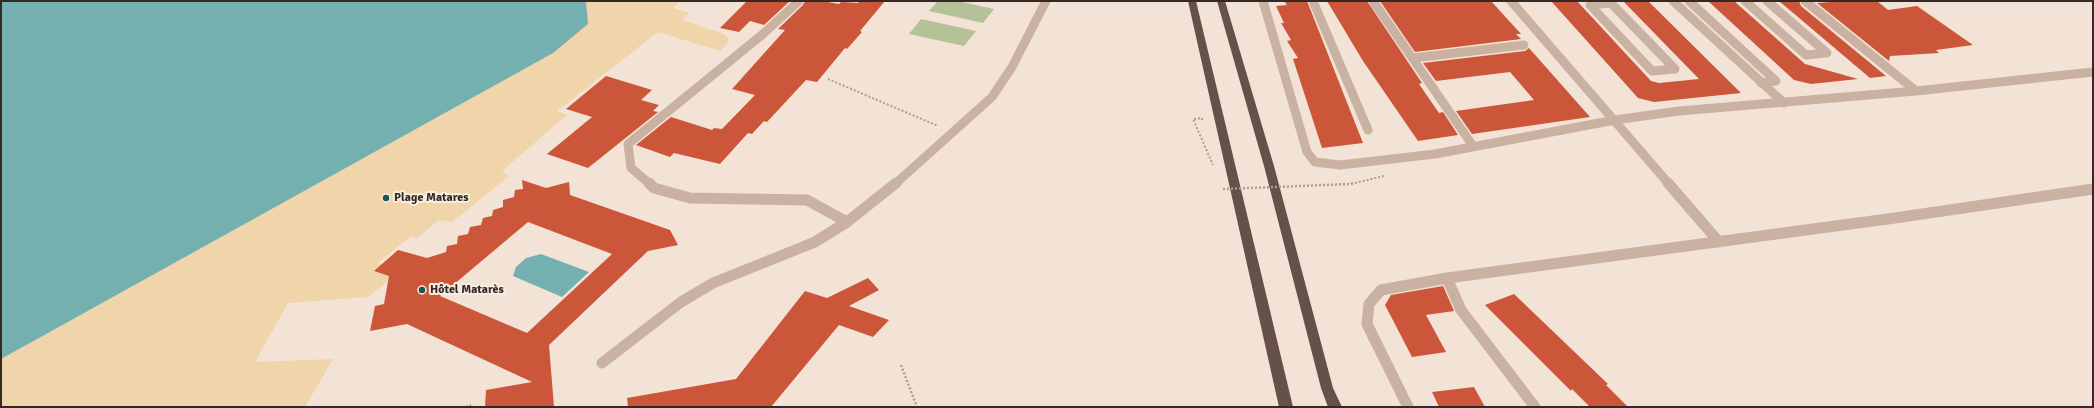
<!DOCTYPE html>
<meta charset="utf-8">
<style>
body{margin:0}
#map{position:relative;width:2094px;height:408px;overflow:hidden;background:#f2e3d6;font-family:Signika,sans-serif}
canvas{display:block}
.frame{position:absolute;inset:0;border:2px solid #342925;pointer-events:none}
</style>
<div id="map">
<canvas width="2094" height="408"></canvas>
<div class="frame"></div>
</div>
<script>
const context = document.querySelector('canvas').getContext('2d');
context.lineJoin = 'round';
function fill(path, color) { context.fillStyle = color; context.fill(path, 'evenodd'); }
const poly = rows => new Path2D(rows.map(r => 'M' + r).join(''));
function stroke(path, color, width, dash) { context.strokeStyle = color; context.lineWidth = width; context.lineCap = dash ? 'butt' : 'round'; context.setLineDash(dash || []); context.stroke(path); }
function label(font, color, halo, rows, align = 'center') {
  context.font = font + ' Signika,sans-serif'; context.lineWidth = 4; context.setLineDash([]); context.textBaseline = 'middle'; context.strokeStyle = halo; context.fillStyle = color; for (const [text, x, y, turn = 0] of rows) {
    context.save(); context.translate(x, y); context.rotate((+turn || 0) * Math.PI / 180); context.textAlign = isNaN(turn) ? turn : align; if (halo) context.strokeText(text, 0, 0); context.fillText(text, 0, 0); context.restore();
  }
}
fill(poly([
 [938,1,957,1,994,9,983,23,929,11],
 [921,19,976,31,964,46,909,34]
]), '#b5c196');
fill(poly([
 [586,1,690,1,680,2,673,8,690,13,682,20,724,34,728,38,728,43,720,51,658,32,557,111,567,115,502,171,509,176,452,222,439,220,417,238,411,236,378,263,398,273,368,297,288,303,255,362,333,359,305,407,1,407,1,359,225,234,588,24]
]), '#f0d4aa');
fill(poly([
 [1,1,586,1,588,24,553,53,1,359],
 [541,254,589,272,562,297,513,276,516,267,526,258]
]), '#74b0af');
fill(poly([
 [747,1,790,1,764,25,750,21,739,32,720,28],
 [805,1,822,1,839,4,841,2,858,3,859,1,885,1,860,31,862,32,847,49,845,48,817,82,806,80,767,122,764,121,752,134,748,133,720,164,674,153,670,157,636,145,671,117,712,130,714,128,722,129,755,95,732,89,785,30,778,29,803,5],
 [1284,1,1307,1,1363,143,1322,148,1293,59,1298,58,1287,41,1291,40,1281,23,1284,23,1276,6,1287,5],
 [1327,1,1367,1,1422,83,1419,84,1439,113,1443,112,1458,135,1418,141,1363,61],
 [1380,1,1491,1,1521,34,1516,34,1521,39,1415,52],
 [1551,1,1577,1,1651,81,1659,83,1699,79,1623,1,1648,1,1741,93,1654,102,1638,98],
 [1708,1,1734,1,1805,64,1858,79,1811,84,1794,80],
 [1779,1,1799,1,1801,6,1886,76,1870,78],
 [1845,1,1877,1,1888,10,1917,6,1973,45,1936,50,1939,53,1890,56,1889,61,1817,3],
 [1529,48,1590,117,1472,134,1456,111,1534,100,1510,72,1436,81,1423,63,1525,51],
 [606,76,652,90,641,100,659,105,653,111,658,112,588,168,547,154,592,117,566,109],
 [522,180,546,188,569,182,570,195,670,230,678,245,648,251,549,345,554,407,485,407,486,390,532,382,407,324,370,331,375,306,384,304,389,276,374,271,398,250,427,258,446,252,447,246,457,244,458,236,468,234,470,227,481,225,483,218,492,216,493,210,503,207,503,200,514,197,515,190,523,189],
 [528,222,612,254,527,333,440,296],
 [868,278,879,290,849,306,889,320,873,337,839,325,771,407,628,407,627,398,736,379,805,291,827,298],
 [1443,286,1454,311,1426,315,1446,352,1412,357,1385,305,1391,295],
 [1514,294,1608,384,1606,385,1628,407,1590,407,1572,389,1571,391,1485,305],
 [1474,387,1485,407,1439,407,1432,392]
]), '#cc563a');
stroke(poly([
 [828,79,938,126],
 [1202,120,1202,118,1193,119,1213,165],
 [1351,184,1384,176]
]), '#b69c8c', 2, [2, 2]);
stroke(poly([
 [1351,184,1353,183],
 [901,365,917,407],
 [466,407,471,405]
]), '#b69c8c', 2.5, [2, 2]);
stroke(poly([
 [1263,1,1307,152,1315,162,1340,165],
 [1313,1,1368,130],
 [650,184,631,168,628,144,763,34,799,1]
]), '#cab2a2', 9);
stroke(poly([
 [649,183,654,188,690,198,807,200,847,222]
]), '#cab2a2', 11);
stroke(poly([
 [1373,1,1473,146],
 [1511,1,1669,184],
 [1609,1,1675,69],
 [1673,1,1784,103],
 [1689,1,1776,81,1761,83],
 [1745,1,1806,55,1827,53,1767,1],
 [1805,1,1916,91],
 [1611,3,1590,5,1652,71,1675,69],
 [1413,58,1524,45],
 [1340,165,1435,154,1615,120,1679,111,1916,91,2093,72],
 [895,184,992,97,1012,67,1046,1]
]), '#cab2a2', 9);
stroke(poly([
 [1668,183,1719,242],
 [1447,278,1461,310,1535,407],
 [602,363,681,302,713,283,815,242,847,222,896,183],
 [1408,407,1367,324,1369,304,1381,290,1447,278,1888,219,2093,189]
]), '#cab2a2', 11);
fill(poly([
 [1188,1,1196,1,1293,407,1279,407,1188,1],
 [1217,1,1225,1,1274,166,1333,388,1342,407,1328,407,1321,388,1264,166,1217,1]
]), '#665048');
stroke(poly([
 [1339,184,1351,184]
]), '#b69c8c', 2, [2, 2]);
stroke(poly([
 [1223,189,1351,184]
]), '#b69c8c', 2.5, [2, 2]);
for (const [x, y, r, color] of [
 [386,198,4,"#195657"],
 [422,290,4,"#195657"]
]) { const dot = new Path2D(); dot.arc(x, y, r, 0, 2 * Math.PI); context.fillStyle = color; context.fill(dot); stroke(dot, '#faeee2', 1.5); }
label('bold 12px', '#342925', '#faeee2', [
 ["Plage Matares",394,198],
 ["Hôtel Matarès",430,290]
], 'left');
</script>
